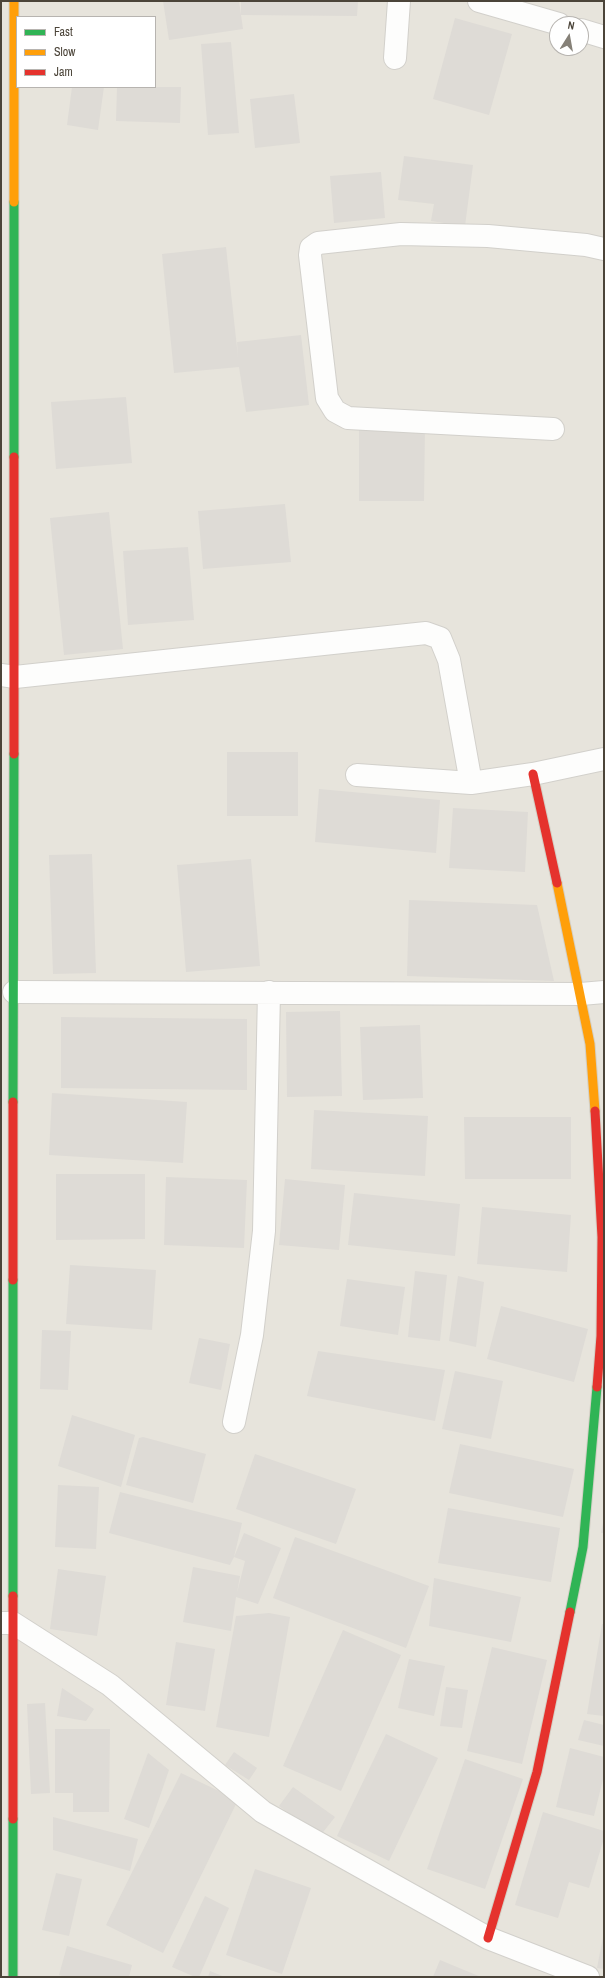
<!DOCTYPE html>
<style>
body{margin:0}
#map{position:relative;width:605px;height:1978px;overflow:hidden;background:#f4f2ee;font-family:"Archivo Narrow",sans-serif}
canvas{display:block}
.frame{position:absolute;inset:0;border:2px solid #4b4439;pointer-events:none}
.legend{position:absolute;left:16px;top:16px;width:140px;height:72px;box-sizing:border-box;background:#fff;border:1px solid #b7b4b0;margin:0;padding:5px 7px;list-style:none;font-size:12px;color:#4b4439}
.legend li{display:flex;align-items:center;gap:8px;height:20px}
.legend b{width:20px;border:1px solid #b7b4b0}
.north{position:absolute;left:549px;top:16px;width:40px;height:40px;box-sizing:border-box;background:#fff;border:1px solid #b7b4b0;border-radius:50%;rotate:11deg;font-size:11px;font-weight:700;line-height:16px;text-align:center;color:#4b4439}
.north::after{content:'';display:block;margin:auto;width:14px;height:18px;background:#868178;clip-path:polygon(50% 0,100% 100%,50% 72%,0 100%)}
</style>
<div id="map">
<canvas width="605" height="1978"></canvas>
<div class="frame"></div>
<ul class="legend">
<li><b style="height:5px;background:#30b455"></b>Fast</li>
<li><b style="height:5px;background:#ff9f0a"></b>Slow</li>
<li><b style="height:5px;background:#e5322d"></b>Jam</li>
</ul>
<div class="north">N</div>
</div>
<script>
const context = document.querySelector('canvas').getContext('2d');
context.lineJoin = 'round';
function fill(path, color) { context.fillStyle = color; context.fill(path, 'evenodd'); }
const poly = rows => new Path2D(rows.map(r => 'M' + r).join(''));
function stroke(path, color, width, dash) { context.strokeStyle = color; context.lineWidth = width; context.lineCap = dash ? 'butt' : 'round'; context.setLineDash(dash || []); context.stroke(path); }
fill(poly([
 [1,1,604,1,604,1977,1,1977],
 [17,17,155,17,155,87,17,87],
 [557,24,581,24,581,48,557,48]
]), '#e7e4dc');
fill(poly([
 [163,1,239,1,243,29,169,40],
 [241,1,358,1,357,16,241,15],
 [455,18,512,34,489,115,433,99],
 [231,42,239,133,208,135,201,44],
 [72,87,104,87,98,130,67,125],
 [117,87,181,87,180,123,116,121],
 [294,94,300,143,255,148,250,99],
 [404,156,473,165,465,226,431,221,434,204,398,200],
 [381,172,385,218,334,223,330,176],
 [226,247,238,357,237,342,301,335,309,405,246,412,239,367,174,373,162,254],
 [126,397,132,463,56,469,51,402],
 [359,427,425,427,424,501,359,501],
 [285,504,291,562,203,569,198,511],
 [109,512,123,649,64,655,50,518],
 [188,547,194,620,128,625,123,551],
 [227,752,298,752,298,816,227,816],
 [319,789,440,800,436,853,315,842],
 [453,808,528,812,525,872,449,868],
 [92,854,96,973,53,974,49,855],
 [251,859,260,966,186,972,177,865],
 [409,900,537,905,554,981,407,976],
 [340,1011,342,1096,287,1097,286,1012],
 [61,1017,247,1019,247,1090,61,1088],
 [420,1025,423,1098,363,1100,360,1027],
 [52,1093,187,1102,183,1163,49,1155],
 [314,1110,428,1116,425,1176,311,1169],
 [464,1117,571,1117,571,1179,465,1179],
 [56,1174,145,1174,145,1239,56,1240],
 [166,1177,247,1180,244,1248,164,1245],
 [285,1179,345,1185,339,1250,279,1245],
 [354,1193,460,1204,455,1256,348,1245],
 [482,1207,571,1215,567,1272,477,1264],
 [70,1265,156,1270,152,1330,66,1324],
 [415,1271,447,1275,440,1341,408,1337],
 [458,1276,484,1282,476,1347,449,1341],
 [347,1279,405,1287,398,1335,340,1326],
 [501,1306,588,1329,574,1382,487,1359],
 [42,1330,71,1331,68,1390,40,1389],
 [199,1338,230,1344,221,1390,189,1383],
 [318,1351,445,1370,435,1421,307,1396],
 [455,1371,503,1381,491,1439,442,1429],
 [72,1415,135,1435,121,1487,58,1466],
 [143,1437,206,1454,193,1503,126,1485,139,1438],
 [460,1444,574,1469,563,1517,449,1493],
 [255,1454,356,1489,336,1544,236,1509],
 [58,1485,99,1487,96,1549,55,1547],
 [120,1492,242,1523,234,1557,230,1565,109,1533],
 [448,1508,560,1528,551,1582,438,1563],
 [603,1523,604,1523,604,1533,601,1533],
 [244,1533,281,1548,258,1604,236,1597,231,1631,183,1622,193,1567,240,1576,237,1593,245,1561,234,1557],
 [295,1537,429,1586,406,1648,273,1598],
 [58,1569,106,1576,97,1636,50,1629],
 [434,1578,521,1597,511,1642,429,1626],
 [269,1613,290,1617,269,1737,216,1727,236,1616],
 [602,1624,604,1624,604,1716,587,1714],
 [343,1630,401,1655,341,1791,283,1766],
 [176,1642,215,1649,205,1711,166,1705],
 [492,1647,547,1660,522,1764,467,1751],
 [409,1659,445,1666,434,1716,398,1708],
 [446,1687,468,1690,462,1728,440,1726],
 [62,1688,94,1709,86,1721,57,1716],
 [45,1703,50,1793,31,1794,27,1704],
 [584,1720,604,1725,604,1746,578,1740],
 [55,1729,110,1729,109,1812,73,1812,73,1793,55,1793],
 [386,1734,438,1758,389,1861,337,1836],
 [570,1748,604,1757,604,1775,594,1816,556,1807],
 [234,1752,257,1768,249,1780,225,1765],
 [148,1753,169,1770,149,1828,124,1819],
 [465,1759,523,1779,485,1889,427,1869],
 [181,1773,238,1800,163,1953,106,1925],
 [293,1787,335,1817,320,1836,279,1806],
 [543,1812,604,1831,604,1838,589,1888,569,1882,558,1918,515,1905],
 [53,1817,138,1839,130,1871,53,1850],
 [255,1869,311,1888,282,1974,226,1955],
 [56,1873,82,1879,69,1936,42,1930],
 [205,1896,229,1908,199,1977,195,1977,172,1967],
 [603,1937,604,1937,604,1969,597,1968],
 [67,1946,132,1965,129,1977,65,1977,59,1975],
 [440,1960,481,1977,433,1977],
 [210,1971,225,1977,208,1977]
]), '#dedbd6');
const street = poly([
 [479,1,559,24],
 [581,30,604,37],
 [395,58,399,1],
 [553,429,348,418,335,411,327,398,310,255,311,248,318,243,401,234,488,236,586,245,604,249],
 [1,675,15,677,426,633,440,638,449,660,471,783],
 [357,775,471,783,533,774,604,759],
 [14,992,581,994,604,992],
 [234,1422,252,1335,264,1231,269,992],
 [1,1623,13,1623,110,1685,263,1812,488,1938,588,1977]
]);
const fast = poly([
 [14,457,14,202],
 [13,1102,14,754],
 [13,1596,13,1280],
 [570,1612,583,1547,597,1387],
 [13,1977,13,1819]
]);
const slow = poly([
 [14,202,14,1],
 [557,883,590,1044,595,1111]
]);
const jam = poly([
 [14,754,14,457],
 [533,774,557,883],
 [595,1111,602,1237,601,1336,597,1387],
 [13,1280,13,1102],
 [13,1819,13,1596],
 [488,1938,537,1772,570,1612]
]);
stroke(street, '#d2d0cb', 24);
stroke(fast, '#d3cfc5', 11);
stroke(slow, '#d3cfc5', 11);
stroke(jam, '#d3cfc5', 11);
stroke(street, '#fdfdfc', 22);
stroke(fast, '#30b455', 9);
stroke(slow, '#ff9f0a', 9);
stroke(jam, '#e5322d', 9);
</script>
